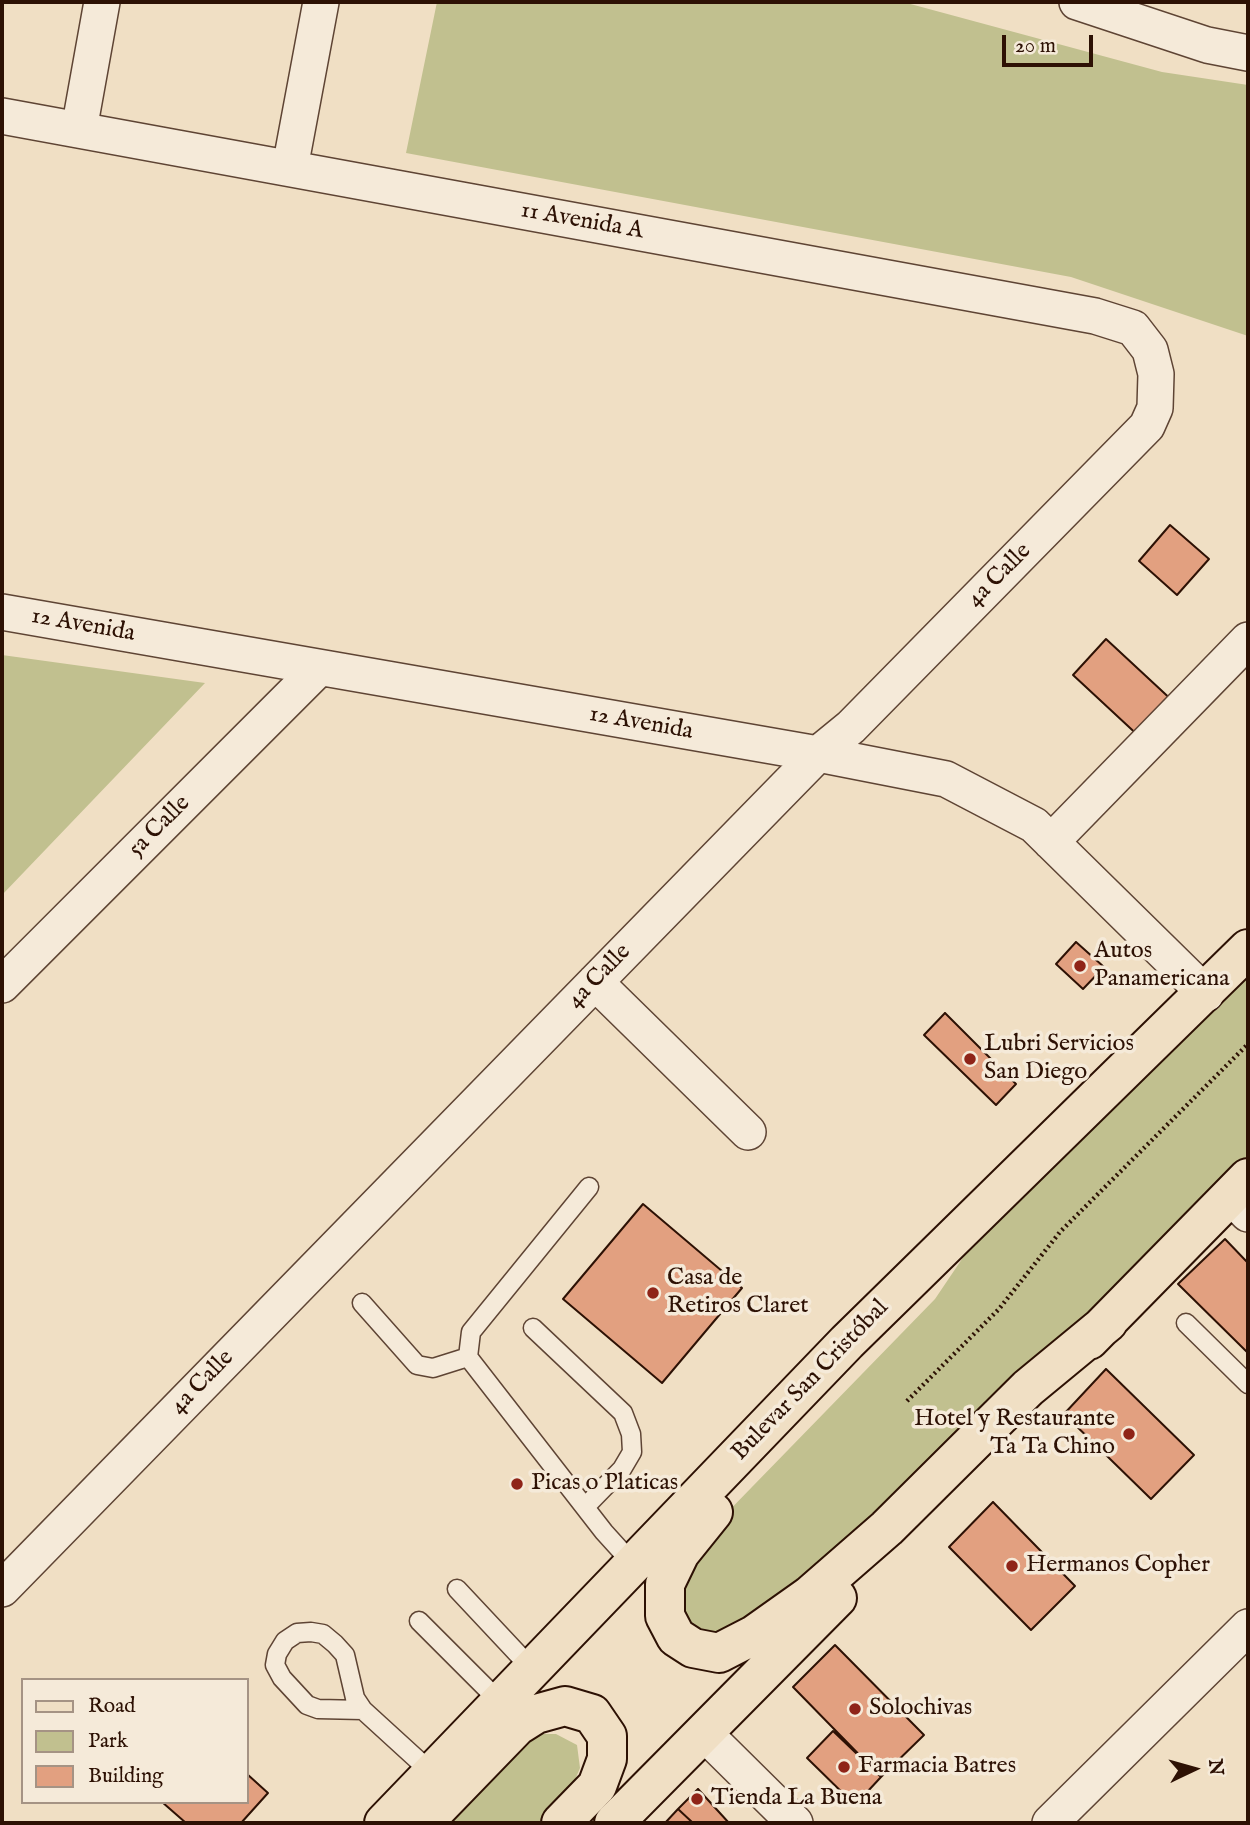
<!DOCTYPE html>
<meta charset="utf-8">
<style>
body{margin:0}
#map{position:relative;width:1250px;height:1825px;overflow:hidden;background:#f0dfc4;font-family:"IM FELL English",serif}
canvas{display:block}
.frame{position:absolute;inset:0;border:4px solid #2d1104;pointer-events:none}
.legend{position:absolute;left:21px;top:1678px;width:228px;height:126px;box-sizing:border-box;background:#f5ead9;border:2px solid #a59384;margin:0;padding:9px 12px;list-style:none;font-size:21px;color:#2d1104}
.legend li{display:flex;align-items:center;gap:14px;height:35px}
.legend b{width:35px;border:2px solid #a59384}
.north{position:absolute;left:1159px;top:1734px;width:70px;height:70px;-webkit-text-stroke:5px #f5ead9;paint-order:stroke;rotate:85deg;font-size:19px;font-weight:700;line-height:28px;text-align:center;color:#2d1104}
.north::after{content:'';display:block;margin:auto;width:24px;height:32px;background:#2d1104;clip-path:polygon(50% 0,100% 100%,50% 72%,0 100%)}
.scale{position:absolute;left:1002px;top:35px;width:91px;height:32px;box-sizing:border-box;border:4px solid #2d1104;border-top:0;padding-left:9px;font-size:21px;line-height:24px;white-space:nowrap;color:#2d1104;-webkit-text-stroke:5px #f5ead9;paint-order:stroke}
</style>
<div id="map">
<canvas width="1250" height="1825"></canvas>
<div class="frame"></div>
<ul class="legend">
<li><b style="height:9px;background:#f0dfc4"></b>Road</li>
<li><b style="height:19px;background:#c1c08f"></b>Park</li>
<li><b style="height:19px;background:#e2a080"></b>Building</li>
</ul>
<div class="north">N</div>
<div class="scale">20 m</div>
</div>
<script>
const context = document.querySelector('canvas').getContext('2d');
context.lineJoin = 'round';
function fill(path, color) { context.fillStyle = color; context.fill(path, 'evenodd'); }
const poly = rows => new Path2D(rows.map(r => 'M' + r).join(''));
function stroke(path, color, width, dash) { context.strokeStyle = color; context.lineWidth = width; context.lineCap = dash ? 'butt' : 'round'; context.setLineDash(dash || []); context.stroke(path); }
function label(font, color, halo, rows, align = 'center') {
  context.font = font + ' "IM FELL English",serif'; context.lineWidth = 7; context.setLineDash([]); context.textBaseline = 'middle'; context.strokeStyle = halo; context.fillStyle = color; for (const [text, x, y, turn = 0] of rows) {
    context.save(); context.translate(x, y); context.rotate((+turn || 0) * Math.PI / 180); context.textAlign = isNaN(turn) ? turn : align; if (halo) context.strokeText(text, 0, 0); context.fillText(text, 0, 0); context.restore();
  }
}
fill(poly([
 [437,2,903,2,1162,72,1248,85,1248,336,1071,277,406,153],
 [2,655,205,683,2,895],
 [1248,968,1248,1155,1087,1326,903,1498,702,1656,663,1601,715,1525,935,1299,991,1216],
 [534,1734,556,1734,577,1745,580,1768,568,1796,541,1823,434,1823]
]), '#c1c08f');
const building = poly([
 [1170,525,1209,559,1177,595,1139,561,1170,525],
 [1106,639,1176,704,1143,740,1073,675,1106,639],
 [1076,942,1104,967,1083,989,1056,964,1076,942],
 [945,1013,1016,1084,996,1105,924,1035,945,1013],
 [643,1204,742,1288,662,1383,563,1299,643,1204],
 [1225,1239,1248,1263,1248,1353,1178,1284,1225,1239],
 [1106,1369,1194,1455,1151,1499,1064,1414,1106,1369],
 [993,1502,1075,1586,1031,1630,949,1547,993,1502],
 [835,1645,924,1735,881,1777,793,1687,835,1645],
 [833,1731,881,1777,855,1805,807,1758,833,1731],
 [247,1774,268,1793,241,1823,186,1823,162,1802,247,1802,247,1774],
 [698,1789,729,1823,693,1823,678,1809,698,1789],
 [678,1809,693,1823,665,1823,678,1809]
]);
fill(building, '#e2a080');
stroke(building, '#2d1104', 2);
const lane = poly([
 [589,1187,471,1332,468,1357,604,1532,633,1564],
 [362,1303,417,1365,433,1368,468,1357],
 [1186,1323,1248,1384],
 [533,1328,623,1413,631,1434,632,1452,622,1469,586,1506],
 [457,1589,532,1669],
 [419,1621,500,1702],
 [363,1710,318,1709,307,1705,282,1678,275,1665,277,1654,285,1641,297,1633,311,1632,323,1634,335,1644,345,1655,355,1698,363,1710,432,1773]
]);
const street = poly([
 [1077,2,1207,45,1248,53],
 [2,116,1095,316,1133,328,1150,350,1156,374,1155,408,1147,426,851,727,818,754,2,1589],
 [79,130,102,2],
 [290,168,321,2],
 [2,612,818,754,946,779,1034,825,1206,994],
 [1051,842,1248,640],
 [595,982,748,1132],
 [2,985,318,669],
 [1231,1197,1248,1214],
 [704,1733,795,1823],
 [1050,1823,1248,1627]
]);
const primary = poly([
 [1089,1340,1248,1178],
 [713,1512,680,1553,665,1584,665,1616,676,1637,693,1648,719,1653,754,1635,809,1596,887,1528,1028,1388,1108,1322],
 [384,1823,847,1342,1248,949],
 [423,1823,517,1726,536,1714,565,1706,592,1714,607,1736,607,1759,597,1786,561,1823],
 [614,1823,837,1598]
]);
stroke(lane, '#5e4434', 21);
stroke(street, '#5e4434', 38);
stroke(primary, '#2d1104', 42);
stroke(poly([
 [907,1401,999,1309,1060,1232,1248,1044]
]), '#2d1104', 4.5, [2, 3.5]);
stroke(lane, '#f5ead9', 18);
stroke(street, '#f5ead9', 35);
stroke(primary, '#f0dfc4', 38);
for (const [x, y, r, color] of [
 [1080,966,7,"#8f2418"],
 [970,1059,7,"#8f2418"],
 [653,1293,7,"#8f2418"],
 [1129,1434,7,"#8f2418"],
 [517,1484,7,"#8f2418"],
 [1012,1566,7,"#8f2418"],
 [855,1709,7,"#8f2418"],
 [844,1767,7,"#8f2418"],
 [697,1799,7,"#8f2418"]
]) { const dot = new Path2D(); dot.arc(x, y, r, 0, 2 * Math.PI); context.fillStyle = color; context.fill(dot); stroke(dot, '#f5ead9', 2.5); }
label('24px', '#2d1104', '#f5ead9', [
 ["11 Avenida A",582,222,10],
 ["4a Calle",1000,576,-45],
 ["12 Avenida",83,626,10],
 ["12 Avenida",641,724,10],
 ["5a Calle",160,827,-45],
 ["4a Calle",600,977,-46],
 ["Bulevar San Cristóbal",811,1381,-46],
 ["4a Calle",203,1383,-46]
]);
label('24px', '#2d1104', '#f5ead9', [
 ["Autos",1094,952],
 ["Panamericana",1094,980],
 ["Lubri Servicios",984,1045],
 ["San Diego",984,1073],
 ["Casa de",667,1279],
 ["Retiros Claret",667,1307],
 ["Hotel y Restaurante",1115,1420,"right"],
 ["Ta Ta Chino",1115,1448,"right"],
 ["Picas o Platicas",531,1484],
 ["Hermanos Copher",1026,1566],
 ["Solochivas",869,1709],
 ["Farmacia Batres",858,1767],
 ["Tienda La Buena",711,1799]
], 'left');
</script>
